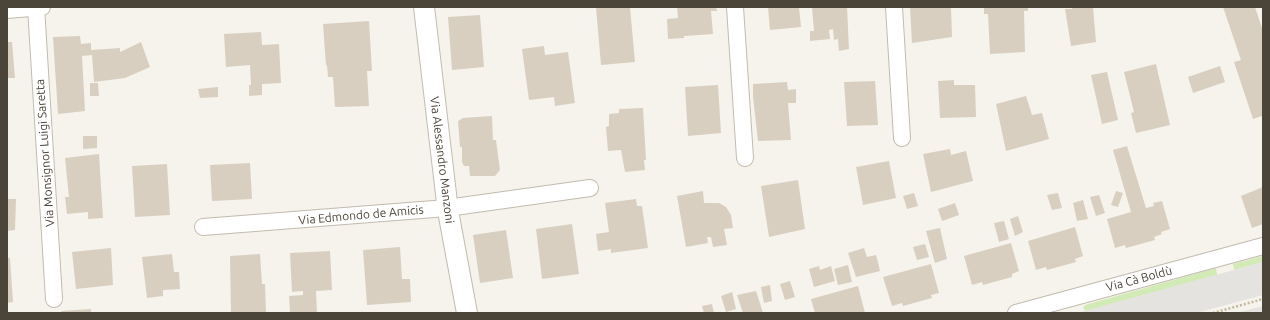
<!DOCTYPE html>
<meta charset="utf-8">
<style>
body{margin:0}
#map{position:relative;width:1270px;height:320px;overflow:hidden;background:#f6f3ec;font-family:Ubuntu,sans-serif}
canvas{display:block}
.frame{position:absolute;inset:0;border:8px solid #4b4439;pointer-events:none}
</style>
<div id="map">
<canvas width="1270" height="320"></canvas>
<div class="frame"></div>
</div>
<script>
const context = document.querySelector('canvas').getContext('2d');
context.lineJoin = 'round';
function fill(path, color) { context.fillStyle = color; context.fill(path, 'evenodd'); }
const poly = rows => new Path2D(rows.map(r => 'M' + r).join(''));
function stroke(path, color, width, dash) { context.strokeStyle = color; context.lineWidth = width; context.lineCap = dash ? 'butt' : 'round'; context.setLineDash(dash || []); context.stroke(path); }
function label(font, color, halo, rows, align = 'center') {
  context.font = font + ' Ubuntu,sans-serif'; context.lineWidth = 3.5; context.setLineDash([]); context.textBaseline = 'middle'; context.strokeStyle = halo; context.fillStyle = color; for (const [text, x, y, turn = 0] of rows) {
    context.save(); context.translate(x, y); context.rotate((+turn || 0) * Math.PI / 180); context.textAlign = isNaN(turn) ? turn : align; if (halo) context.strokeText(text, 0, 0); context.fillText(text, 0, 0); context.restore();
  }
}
fill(poly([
 [1263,256,1263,262,1234,270,1233,264],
 [1216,268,1217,275,1086,311,1083,308,1085,305]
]), '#d2eab5');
fill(poly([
 [1263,262,1263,295,1196,313,1077,313],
 [1263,306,1263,313,1236,313]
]), '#e5e3e0');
fill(poly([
 [596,7,630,7,635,62,601,65],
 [677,7,716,7,717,11,711,11,713,34,684,36,684,38,668,39,667,19,678,18],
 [768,7,799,7,801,27,770,30],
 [812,7,847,7,849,49,839,51,838,39,834,40,833,29,829,30,830,39,810,41,810,31,814,31],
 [910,7,951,7,952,37,912,43],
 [984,7,1028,7,1028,11,1024,11,1025,52,990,54,988,14,984,14],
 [1072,7,1093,7,1096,42,1071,46,1065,9,1072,9],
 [1223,7,1255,7,1263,31,1263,119,1262,116,1253,119,1234,62,1241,60],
 [480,15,484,67,452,70,448,17],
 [369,21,372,71,367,71,369,106,335,107,333,77,328,77,327,65,326,66,323,24],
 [261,32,262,45,279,44,281,83,262,84,262,95,249,96,249,85,251,85,250,65,226,67,224,34],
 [80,36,81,44,91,43,91,50,120,48,120,52,141,42,150,67,125,78,94,82,92,55,82,56,85,111,58,114,53,37],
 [7,42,12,42,15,78,7,78],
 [544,46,545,55,568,52,575,103,555,106,554,97,529,100,522,49],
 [1156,64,1170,125,1136,133,1131,113,1134,112,1124,72],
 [1220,66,1225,82,1193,93,1188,77],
 [1107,72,1118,120,1102,124,1091,75],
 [954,80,954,85,975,85,976,117,940,118,938,81],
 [875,81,878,125,847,126,844,82],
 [787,82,788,90,796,89,796,103,788,103,791,140,758,141,753,97,753,84],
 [90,83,98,83,99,96,90,96],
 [718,85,721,133,688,136,685,87],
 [218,87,218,97,200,98,198,89],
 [1026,96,1032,115,1042,113,1049,139,1006,151,996,104],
 [643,108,646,160,644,160,645,170,625,172,621,150,608,151,606,127,609,126,609,114,619,113,619,109],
 [492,116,493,140,496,140,500,170,495,176,470,176,469,166,464,166,462,162,462,147,460,147,458,121,463,118],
 [83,136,97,136,97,148,83,149],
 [1127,146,1146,208,1154,206,1153,203,1162,201,1170,229,1161,232,1162,234,1154,237,1155,240,1126,248,1125,245,1115,248,1107,219,1131,212,1113,150],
 [950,149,951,155,966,151,973,181,931,192,923,154],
 [99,154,103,218,88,219,88,212,67,214,65,197,69,197,65,158],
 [889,161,896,198,863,205,856,167],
 [250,163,252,199,212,201,210,165],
 [167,164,170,215,135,217,132,166],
 [798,180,805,229,769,237,761,186],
 [1263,187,1263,224,1252,228,1241,196],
 [703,191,704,203,719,203,726,207,731,215,733,228,724,229,727,245,713,247,711,237,707,237,708,243,686,247,677,196],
 [1116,191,1123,193,1118,207,1111,205],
 [914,193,918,206,907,209,903,196],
 [1058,193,1062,208,1052,210,1047,195],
 [1099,195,1105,213,1096,216,1090,197],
 [7,199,16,199,15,230,7,231],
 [636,199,637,206,642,206,648,248,611,253,611,249,598,251,596,234,609,232,605,203],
 [1083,200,1088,219,1077,221,1073,203],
 [955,203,959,215,942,221,938,209],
 [1018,216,1023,232,1015,236,1010,219],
 [1004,221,1009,239,999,242,994,223],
 [572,224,579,274,542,279,536,229],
 [1075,227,1083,256,1075,259,1076,262,1047,270,1046,267,1036,270,1028,241],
 [940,228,947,259,935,263,926,231],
 [506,230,513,278,480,283,473,235],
 [1011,243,1019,271,1012,274,1012,277,983,285,982,282,972,285,964,256],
 [925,244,929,257,917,260,913,247],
 [400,247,402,279,410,279,411,302,367,305,363,250],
 [111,248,113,285,76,289,72,252],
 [864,248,867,257,876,255,880,271,856,277,848,253],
 [330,251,332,290,316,291,317,313,290,313,289,296,303,295,303,291,292,292,290,253],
 [172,254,174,272,179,272,180,289,163,290,163,296,147,298,142,257],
 [260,254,262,284,265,284,266,313,231,313,230,256],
 [7,258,10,258,13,302,7,303],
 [931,264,939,293,931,295,932,298,903,306,902,303,892,306,883,277],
 [848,265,852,282,838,285,834,269],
 [819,266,820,270,831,266,835,281,814,287,809,269],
 [790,281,795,297,785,300,780,284],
 [770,285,772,301,764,303,761,287],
 [858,286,865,313,815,313,811,299],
 [756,291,763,313,743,313,737,295],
 [732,292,736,309,726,312,721,296],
 [712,304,714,313,704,313,702,306],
 [91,309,91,313,62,313,61,311]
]), '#d8cfc1');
const minor = poly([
 [36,7,54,299],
 [735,7,745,158],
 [894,7,902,138],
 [7,10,42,7],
 [203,227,447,208,590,188],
 [1016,313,1263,246]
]);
const tertiary = poly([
 [424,7,448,211,467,313]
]);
stroke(minor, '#c2bbae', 18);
stroke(tertiary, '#c2bbae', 22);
stroke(poly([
 [1213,313,1263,299]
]), '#c4b79f', 2.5, [2, 2]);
stroke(minor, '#fff', 16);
stroke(tertiary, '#fff', 20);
label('12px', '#4b4439', '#fff', [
 ["Via Monsignor Luigi Saretta",45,153,-94],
 ["Via Alessandro Manzoni",442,160,83],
 ["Via Edmondo de Amicis",361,215,-5],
 ["Via Cà Boldù",1139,279,-15]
]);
</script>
